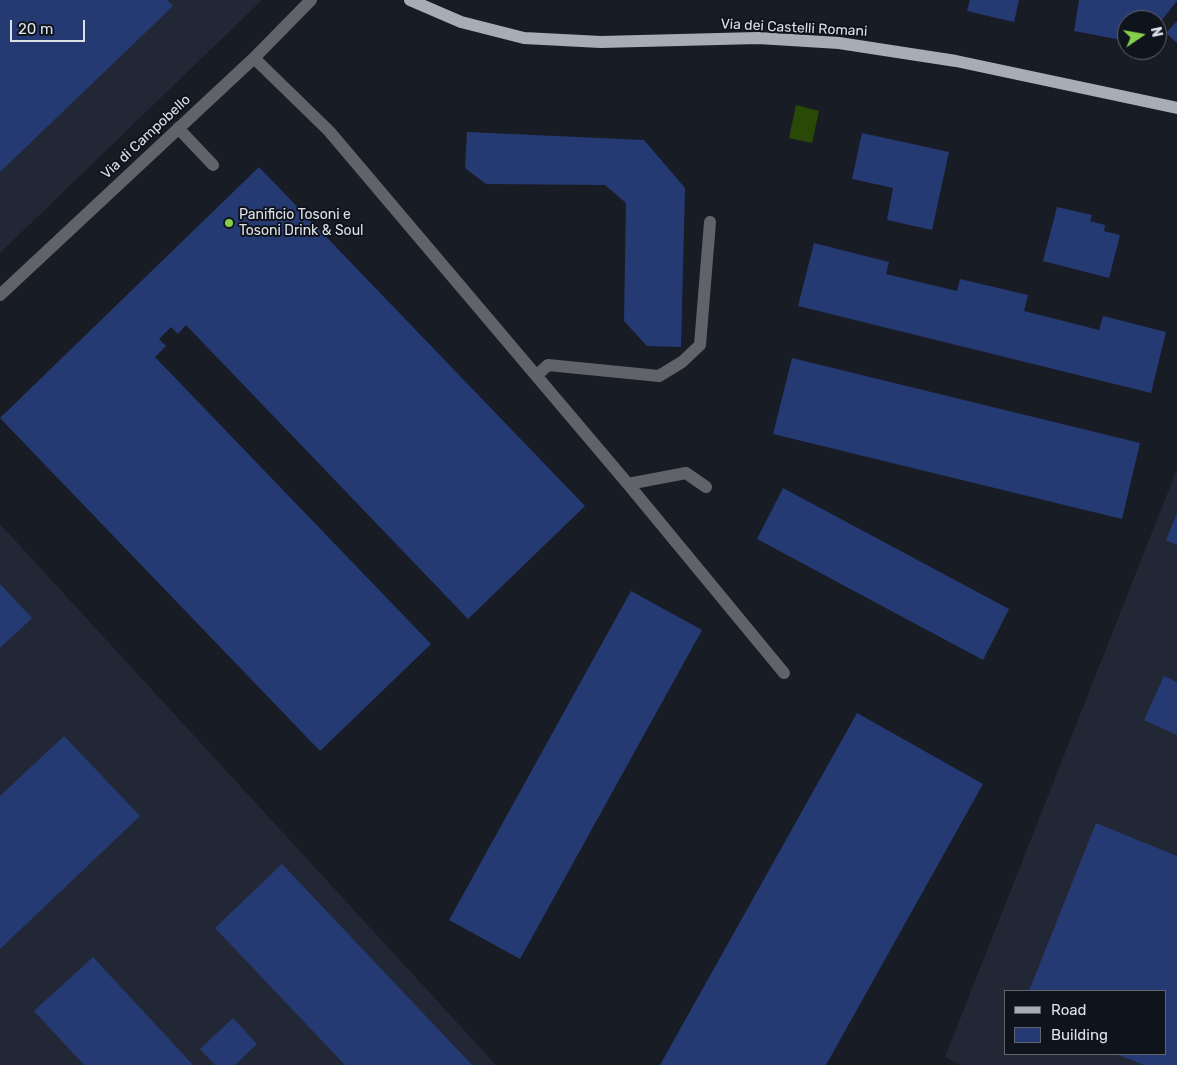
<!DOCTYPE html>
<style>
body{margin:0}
#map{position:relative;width:1177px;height:1065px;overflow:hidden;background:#181c25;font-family:Rubik,sans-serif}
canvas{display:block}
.legend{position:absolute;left:1004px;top:990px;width:162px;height:65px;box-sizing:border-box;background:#0f131b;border:1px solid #61656d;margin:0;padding:6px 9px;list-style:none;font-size:15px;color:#dde0e7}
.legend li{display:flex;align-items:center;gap:10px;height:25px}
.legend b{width:25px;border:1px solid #61656d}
.north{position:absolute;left:1117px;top:10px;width:50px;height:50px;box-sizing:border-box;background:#0f131b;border:1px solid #61656d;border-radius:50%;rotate:78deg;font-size:14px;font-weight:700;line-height:20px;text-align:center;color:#dde0e7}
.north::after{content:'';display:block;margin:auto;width:18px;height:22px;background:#86cf4b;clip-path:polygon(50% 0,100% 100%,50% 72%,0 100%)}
.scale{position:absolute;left:10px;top:20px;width:75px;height:22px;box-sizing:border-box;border:2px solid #dde0e7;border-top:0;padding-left:6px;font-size:15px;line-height:18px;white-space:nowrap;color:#dde0e7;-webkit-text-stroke:4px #0f131b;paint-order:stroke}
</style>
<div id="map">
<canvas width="1177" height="1065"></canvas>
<ul class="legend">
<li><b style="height:6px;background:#a7acb6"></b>Road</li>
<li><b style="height:14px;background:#253a72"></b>Building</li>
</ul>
<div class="north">N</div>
<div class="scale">20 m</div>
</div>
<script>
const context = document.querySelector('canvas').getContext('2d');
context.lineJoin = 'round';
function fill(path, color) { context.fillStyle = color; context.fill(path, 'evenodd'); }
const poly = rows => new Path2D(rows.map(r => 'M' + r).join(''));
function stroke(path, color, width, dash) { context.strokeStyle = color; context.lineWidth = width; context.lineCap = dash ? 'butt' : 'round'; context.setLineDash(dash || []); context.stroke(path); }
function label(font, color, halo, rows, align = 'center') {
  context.font = font + ' Rubik,sans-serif'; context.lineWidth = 4; context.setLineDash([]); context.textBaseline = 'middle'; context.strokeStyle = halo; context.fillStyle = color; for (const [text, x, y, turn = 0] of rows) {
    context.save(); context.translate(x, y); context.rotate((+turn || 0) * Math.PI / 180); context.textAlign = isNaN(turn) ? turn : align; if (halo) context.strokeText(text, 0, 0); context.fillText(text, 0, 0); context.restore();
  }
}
fill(poly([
 [0,0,262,0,0,253],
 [1177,469,1177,1065,961,1065,945,1057],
 [1006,991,1166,991,1166,1054,1006,1054],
 [0,524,496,1065,0,1065]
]), '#212735');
fill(poly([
 [796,105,819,111,812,143,789,138]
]), '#294a07');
fill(poly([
 [0,0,167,0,173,6,0,172],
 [970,0,1019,0,1014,22,967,11],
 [1079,0,1177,0,1177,1,1157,26,1157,20,1127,20,1127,41,1074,31],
 [1177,21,1177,43,1166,33],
 [467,132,644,140,685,188,681,347,647,346,624,321,626,203,605,185,486,184,465,168],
 [862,133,949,152,932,230,887,220,893,188,852,179],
 [259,167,585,506,468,619,186,325,178,334,171,327,159,339,166,346,155,357,431,644,320,751,0,418],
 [1057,207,1092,215,1090,221,1105,225,1104,231,1120,235,1109,278,1043,261],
 [814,243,889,262,886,274,957,291,960,279,1028,295,1024,311,1099,330,1103,316,1166,332,1151,393,798,306],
 [792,358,1140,443,1122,519,773,434],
 [783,488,1009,609,983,660,757,539],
 [1177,513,1177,545,1166,540],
 [0,584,32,618,0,648],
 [631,591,702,630,520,959,449,920],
 [1164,676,1177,682,1177,735,1144,720],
 [857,713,983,784,826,1065,660,1065],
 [64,736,140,816,0,949,0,796],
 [1096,823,1177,856,1177,1065,1144,1065,1116,1054,1166,1054,1166,991,1029,991],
 [282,864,472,1065,345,1065,215,928],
 [93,957,193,1065,84,1065,34,1011],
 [233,1018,257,1044,235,1065,215,1065,200,1049]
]), '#253a72');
stroke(poly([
 [254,58,329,131,628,484,784,673],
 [178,128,213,165],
 [0,295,254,58,311,0],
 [537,375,548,365,659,376,682,362,700,345,710,222],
 [628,484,686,473,706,487]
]), '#616368', 12);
stroke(poly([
 [410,0,461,22,524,38,601,42,758,38,839,43,956,61,1177,108]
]), '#a7acb6', 12);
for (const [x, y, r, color] of [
 [229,223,5,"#86cf4b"]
]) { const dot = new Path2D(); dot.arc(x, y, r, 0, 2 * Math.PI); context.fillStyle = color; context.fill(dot); stroke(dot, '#0f131b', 2); }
label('14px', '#dde0e7', '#0f131b', [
 ["Via dei Castelli Romani",794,28,3],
 ["Via di Campobello",146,137,-43]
]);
label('14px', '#dde0e7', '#0f131b', [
 ["Panificio Tosoni e",239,215],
 ["Tosoni Drink & Soul",239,231]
], 'left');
</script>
